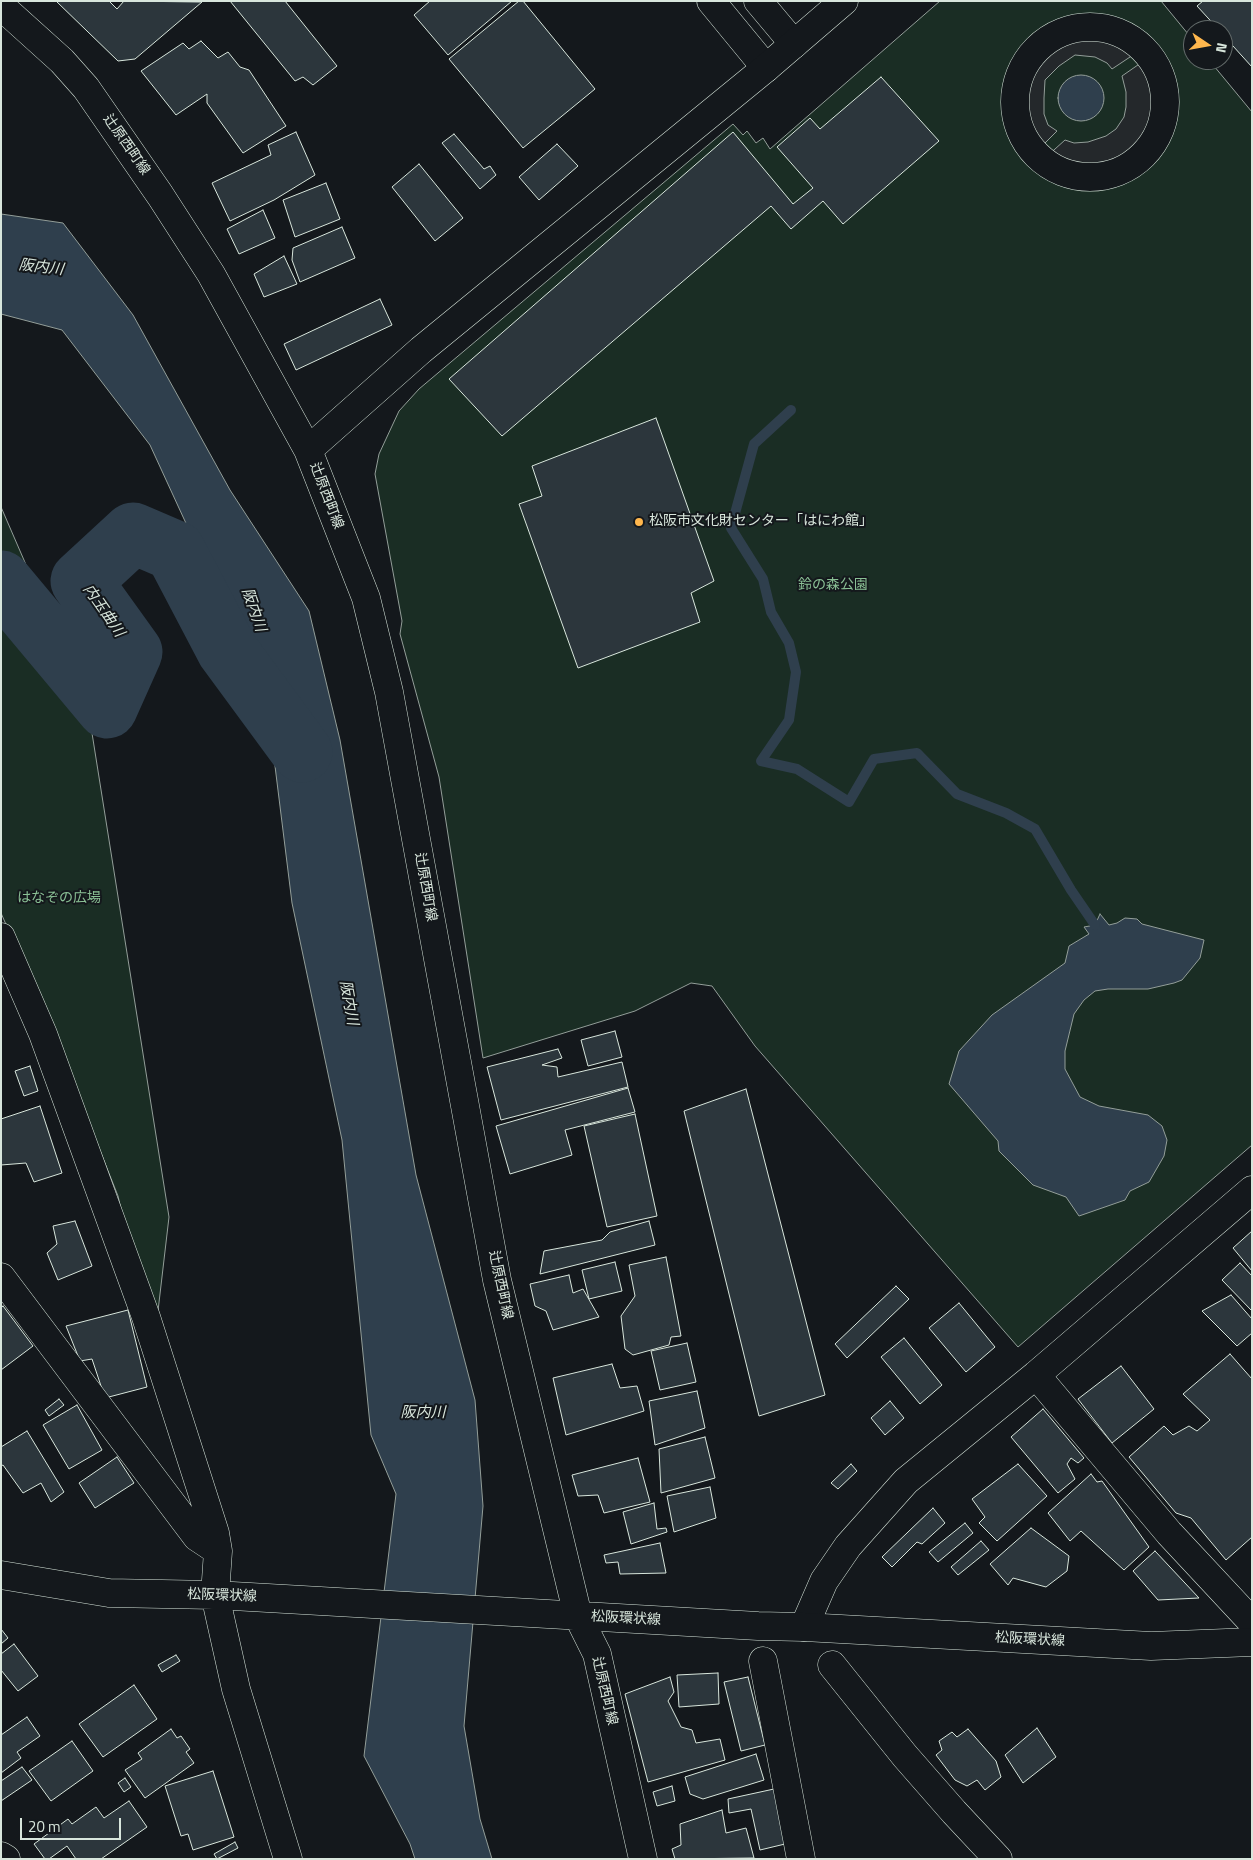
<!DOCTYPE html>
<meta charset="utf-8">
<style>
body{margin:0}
#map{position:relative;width:1253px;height:1860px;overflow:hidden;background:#14181c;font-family:"Titillium Web",sans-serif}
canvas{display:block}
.frame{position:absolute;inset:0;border:2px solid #d8e6dc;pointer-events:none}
.north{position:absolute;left:1183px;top:20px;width:50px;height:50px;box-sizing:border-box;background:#14181c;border:1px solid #626a69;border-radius:50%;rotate:102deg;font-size:14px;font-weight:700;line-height:20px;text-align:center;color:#d8e6dc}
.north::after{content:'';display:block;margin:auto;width:18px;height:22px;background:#ffb74d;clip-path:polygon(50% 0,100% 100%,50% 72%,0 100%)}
.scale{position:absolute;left:20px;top:1818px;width:101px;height:22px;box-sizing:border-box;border:2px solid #d8e6dc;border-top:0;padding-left:6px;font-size:15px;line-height:18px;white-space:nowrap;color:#d8e6dc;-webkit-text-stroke:4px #14181c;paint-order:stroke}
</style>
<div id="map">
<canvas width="1253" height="1860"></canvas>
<div class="frame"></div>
<div class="north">N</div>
<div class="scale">20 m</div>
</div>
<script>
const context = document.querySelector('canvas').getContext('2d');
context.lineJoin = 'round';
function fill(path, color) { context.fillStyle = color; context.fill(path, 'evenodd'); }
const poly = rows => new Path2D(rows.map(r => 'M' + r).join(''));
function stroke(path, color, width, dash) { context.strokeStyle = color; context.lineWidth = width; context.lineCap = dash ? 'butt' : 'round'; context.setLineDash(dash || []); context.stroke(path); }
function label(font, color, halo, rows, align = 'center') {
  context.font = font + ' "Titillium Web","Noto Sans JP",sans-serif'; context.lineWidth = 4; context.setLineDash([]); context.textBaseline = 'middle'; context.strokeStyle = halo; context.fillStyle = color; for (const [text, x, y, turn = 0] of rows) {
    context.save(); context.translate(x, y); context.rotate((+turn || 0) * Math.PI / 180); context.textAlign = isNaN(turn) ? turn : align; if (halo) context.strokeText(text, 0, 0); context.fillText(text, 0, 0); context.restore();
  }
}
const green = poly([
 [940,1,1161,1,1193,40,1193,60,1209,60,1252,112,1252,1145,1018,1347,755,1046,712,986,691,983,635,1011,483,1058,439,777,400,634,402,621,375,474,379,454,399,411,419,389,733,124,743,135,747,131,756,143,763,138,770,149,940,1],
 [1,507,88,708,169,1217,158,1311,128,1239,118,1196,55,1037,1,913,1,507]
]);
fill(green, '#1a2d24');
stroke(green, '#939e99', 1);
const parking = poly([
 [1086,29,1111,33,1139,51,1112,69,1107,63,1095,57,1075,55,1059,66,1045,80,1044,98,1044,114,1048,125,1057,131,1038,150,1028,139,1019,118,1018,92,1024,71,1038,50,1059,36,1086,29],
 [1148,58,1158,79,1162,102,1158,125,1148,145,1131,162,1111,172,1087,175,1065,171,1045,158,1065,140,1074,143,1088,142,1106,136,1116,129,1124,117,1126,107,1126,92,1122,76,1148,58]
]);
fill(parking, '#24282b');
stroke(parking, '#939e99', 1);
const water = poly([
 '1058 98a23 23 0 1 1 46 0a23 23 0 1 1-46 0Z',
 [1,214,63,223,133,315,230,490,309,611,340,740,416,1175,475,1400,483,1506,464,1726,480,1819,492,1859,415,1859,410,1844,364,1756,396,1494,371,1435,342,1140,292,903,273,750,235,630,150,445,62,330,1,314,1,214],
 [1100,914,1109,925,1117,923,1125,918,1137,919,1142,924,1204,940,1200,958,1182,980,1174,983,1148,989,1108,989,1095,991,1084,1000,1074,1014,1065,1051,1065,1069,1080,1097,1099,1106,1148,1115,1162,1126,1167,1140,1164,1156,1149,1182,1130,1191,1125,1200,1079,1216,1066,1197,1033,1185,999,1151,998,1141,949,1084,959,1051,992,1015,1065,963,1069,946,1089,934,1084,927,1095,925,1100,914]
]);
fill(water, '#2f3f4d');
stroke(water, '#939e99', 1);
stroke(poly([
 [791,410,754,444,731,528,763,579,771,612,789,643,796,672,789,720,761,761,797,769,849,802,874,759,917,753,957,794,1006,813,1035,829,1071,890,1095,925]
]), '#2f3f4d', 10);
stroke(poly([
 [1,581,107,708,132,652,81,581,133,533,175,551,227,650,302,752]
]), '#2f3f4d', 61);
const building = poly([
 [56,1,109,1,117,9,124,1,202,2,135,59,118,61,56,1],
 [230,1,285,1,337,66,313,85,303,77,295,81,230,1],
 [430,1,512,1,448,55,414,15,430,1],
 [519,1,523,1,595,89,523,148,449,59,519,1],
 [1203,1,1252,1,1252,67,1223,35,1223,30,1219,30,1197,6,1203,1],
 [201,41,218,58,228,52,240,67,249,70,286,126,243,153,207,103,207,94,176,115,141,71,183,43,189,49,201,41],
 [881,77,939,141,843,224,823,201,791,229,771,206,502,436,449,379,733,132,793,204,813,188,777,147,810,118,820,129,881,77],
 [296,132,315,175,274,200,230,221,212,183,271,155,268,145,296,132],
 [454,134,484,169,490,166,496,175,480,189,442,143,454,134],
 [557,144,578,166,539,200,519,177,557,144],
 [419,164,463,218,435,241,392,187,419,164],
 [326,183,340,219,295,237,283,200,326,183],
 [263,210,275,238,239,254,227,229,263,210],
 [342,227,355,258,300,282,292,260,293,248,342,227],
 [284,256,297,284,264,297,254,274,284,256],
 [380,299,392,325,296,370,284,344,380,299],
 [656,418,714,581,691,593,700,622,578,668,519,504,542,496,532,466,656,418],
 [615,1031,622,1057,588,1066,581,1040,615,1031],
 [558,1049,562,1058,542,1065,557,1067,558,1077,622,1062,628,1087,501,1120,487,1067,558,1049],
 [30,1066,38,1091,24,1096,15,1071,30,1066],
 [628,1088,635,1112,565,1130,572,1155,510,1174,496,1126,628,1088],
 [746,1089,825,1395,759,1416,684,1111,746,1089],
 [40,1106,62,1173,34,1182,26,1163,1,1165,1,1119,40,1106],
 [635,1114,657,1216,607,1227,584,1126,635,1114],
 [75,1221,92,1266,58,1280,47,1253,57,1244,53,1226,75,1221],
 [649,1221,655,1245,540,1274,544,1251,602,1240,610,1232,649,1221],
 [1252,1231,1252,1271,1233,1248,1252,1231],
 [666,1257,681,1336,671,1337,669,1345,633,1355,625,1349,621,1316,635,1296,629,1265,666,1257],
 [615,1262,622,1291,589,1299,582,1270,615,1262],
 [1240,1263,1252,1276,1252,1311,1222,1280,1240,1263],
 [569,1275,573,1293,583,1289,599,1317,553,1330,546,1311,535,1306,530,1284,569,1275],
 [896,1286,909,1299,847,1358,835,1344,896,1286],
 [1231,1295,1252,1319,1252,1333,1237,1346,1202,1311,1231,1295],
 [959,1303,995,1347,966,1372,929,1328,959,1303],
 [3,1306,33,1346,1,1370,1,1308,3,1306],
 [128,1310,147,1387,105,1398,92,1359,80,1361,66,1326,128,1310],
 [904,1338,942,1385,920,1404,881,1357,904,1338],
 [687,1343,696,1382,660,1390,651,1351,687,1343],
 [1230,1354,1252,1379,1252,1537,1226,1560,1191,1518,1176,1513,1129,1457,1164,1426,1173,1435,1189,1426,1197,1431,1210,1420,1183,1394,1230,1354],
 [612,1364,620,1388,637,1386,644,1411,566,1435,553,1378,612,1364],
 [1121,1366,1154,1409,1112,1443,1078,1399,1121,1366],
 [697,1391,705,1428,655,1445,649,1401,697,1391],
 [59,1399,64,1405,49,1416,45,1410,59,1399],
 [890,1401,904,1418,885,1435,871,1418,890,1401],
 [77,1405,102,1450,69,1469,43,1425,77,1405],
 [1043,1409,1084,1458,1078,1463,1071,1458,1067,1464,1075,1479,1058,1493,1011,1437,1043,1409],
 [27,1431,64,1492,51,1502,41,1483,23,1493,3,1465,1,1466,1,1447,27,1431],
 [705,1437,715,1478,661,1493,659,1449,705,1437],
 [117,1457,134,1483,95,1508,79,1483,117,1457],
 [638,1458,650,1502,604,1513,598,1495,578,1496,572,1475,638,1458],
 [851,1464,857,1471,838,1489,831,1483,851,1464],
 [1018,1464,1047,1496,997,1541,979,1523,985,1517,972,1499,1018,1464],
 [1091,1474,1097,1482,1102,1481,1149,1547,1124,1570,1081,1531,1070,1541,1048,1513,1091,1474],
 [710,1487,716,1518,674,1532,667,1496,710,1487],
 [654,1503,657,1529,666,1528,667,1532,631,1544,623,1512,654,1503],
 [933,1508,945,1523,922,1544,917,1542,892,1567,882,1557,933,1508],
 [965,1523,973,1533,938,1562,929,1552,965,1523],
 [1031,1528,1069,1556,1067,1571,1046,1587,1013,1578,1008,1585,990,1564,1031,1528],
 [981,1541,989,1550,958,1575,951,1567,981,1541],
 [660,1543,666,1573,620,1574,618,1562,606,1563,604,1555,660,1543],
 [1155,1551,1199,1598,1158,1600,1133,1571,1155,1551],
 [1,1629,8,1638,1,1644,1,1629],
 [14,1644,38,1676,18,1691,1,1670,1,1654,14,1644],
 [176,1655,180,1661,162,1672,158,1665,176,1655],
 [718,1673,719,1704,679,1707,677,1675,718,1673],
 [670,1677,674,1692,668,1701,681,1727,692,1730,696,1743,720,1739,725,1760,648,1782,625,1694,670,1677],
 [748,1677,765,1745,741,1751,724,1682,748,1677],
 [134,1685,157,1719,103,1757,79,1724,134,1685],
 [27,1717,40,1736,17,1752,21,1758,1,1773,1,1735,27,1717],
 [1037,1728,1056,1757,1023,1783,1005,1755,1037,1728],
 [171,1729,177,1738,181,1736,190,1749,186,1752,194,1763,145,1798,125,1770,142,1759,138,1753,171,1729],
 [968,1729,996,1761,1001,1777,985,1790,977,1780,967,1786,955,1780,936,1755,942,1750,939,1741,952,1732,957,1737,968,1729],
 [72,1741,93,1771,51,1801,29,1771,72,1741],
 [756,1754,764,1780,703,1799,690,1794,685,1777,756,1754],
 [22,1767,32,1780,1,1801,1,1781,22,1767],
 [213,1771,234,1837,193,1850,188,1834,181,1836,165,1786,213,1771],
 [125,1778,131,1787,124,1792,118,1783,125,1778],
 [672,1786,675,1801,657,1806,653,1792,672,1786],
 [774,1789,785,1844,760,1850,751,1809,729,1813,728,1799,774,1789],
 [129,1801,147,1827,101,1859,76,1859,67,1846,49,1859,45,1859,34,1844,68,1819,72,1824,96,1807,104,1818,129,1801],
 [722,1810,726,1833,746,1828,754,1858,675,1859,672,1849,681,1845,680,1824,722,1810],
 [235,1842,238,1848,217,1859,214,1854,235,1842]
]);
fill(building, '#2c363c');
stroke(building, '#d8e6dc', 1);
const street = poly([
 [711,1,766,68],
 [758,1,794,44],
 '1015 102a75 75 0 1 1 150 0a75 75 0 1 1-150 0Z',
 [1,937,43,1034,146,1317,215,1533,218,1551,215,1595],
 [1,1277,197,1537,218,1551],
 [1036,1375,1169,1533,1252,1622],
 [804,1627,824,1581,848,1546,906,1481,1036,1375,1252,1190],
 [763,1661,801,1859],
 [832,1665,905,1756,954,1812,998,1859],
 [1,1856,6,1859]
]);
const secondary = poly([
 [1,6,62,61,86,88,160,195,211,274,308,450,366,598,389,692,497,1280,578,1616,597,1654,643,1859],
 [308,450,421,350,766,68,844,1],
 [1,1575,109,1593,215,1595,758,1626,804,1627,1151,1646,1252,1642],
 [215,1595,236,1689,288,1859]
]);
stroke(street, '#d8e6dc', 29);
stroke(secondary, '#d8e6dc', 29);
stroke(street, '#14181c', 28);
stroke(secondary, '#14181c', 28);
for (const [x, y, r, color] of [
 [639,522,5,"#ffb74d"]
]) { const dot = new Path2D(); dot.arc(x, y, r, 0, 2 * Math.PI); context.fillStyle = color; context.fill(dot); stroke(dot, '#14181c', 2); }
label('14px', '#d8e6dc', '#14181c', [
 ["辻原西町線",126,145,55],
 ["辻原西町線",326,496,69],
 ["辻原西町線",425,887,80],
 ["辻原西町線",500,1285,78],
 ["松阪環状線",222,1596,2],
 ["松阪環状線",626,1619,3],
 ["松阪環状線",1030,1640,3],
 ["辻原西町線",604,1691,77]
]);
label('14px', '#d8e6dc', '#14181c', [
 ["松阪市文化財センター「はにわ館」",649,522]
], 'left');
label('14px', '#8ac095', '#14181c', [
 ["鈴の森公園",833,586],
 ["はなぞの広場",59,899]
]);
label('italic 15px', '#d8e6dc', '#14181c', [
 ["阪内川",41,268,7],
 ["阪内川",253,610,71],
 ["内玉曲川",103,611,55],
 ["阪内川",348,1003,80],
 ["阪内川",423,1413]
]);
</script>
